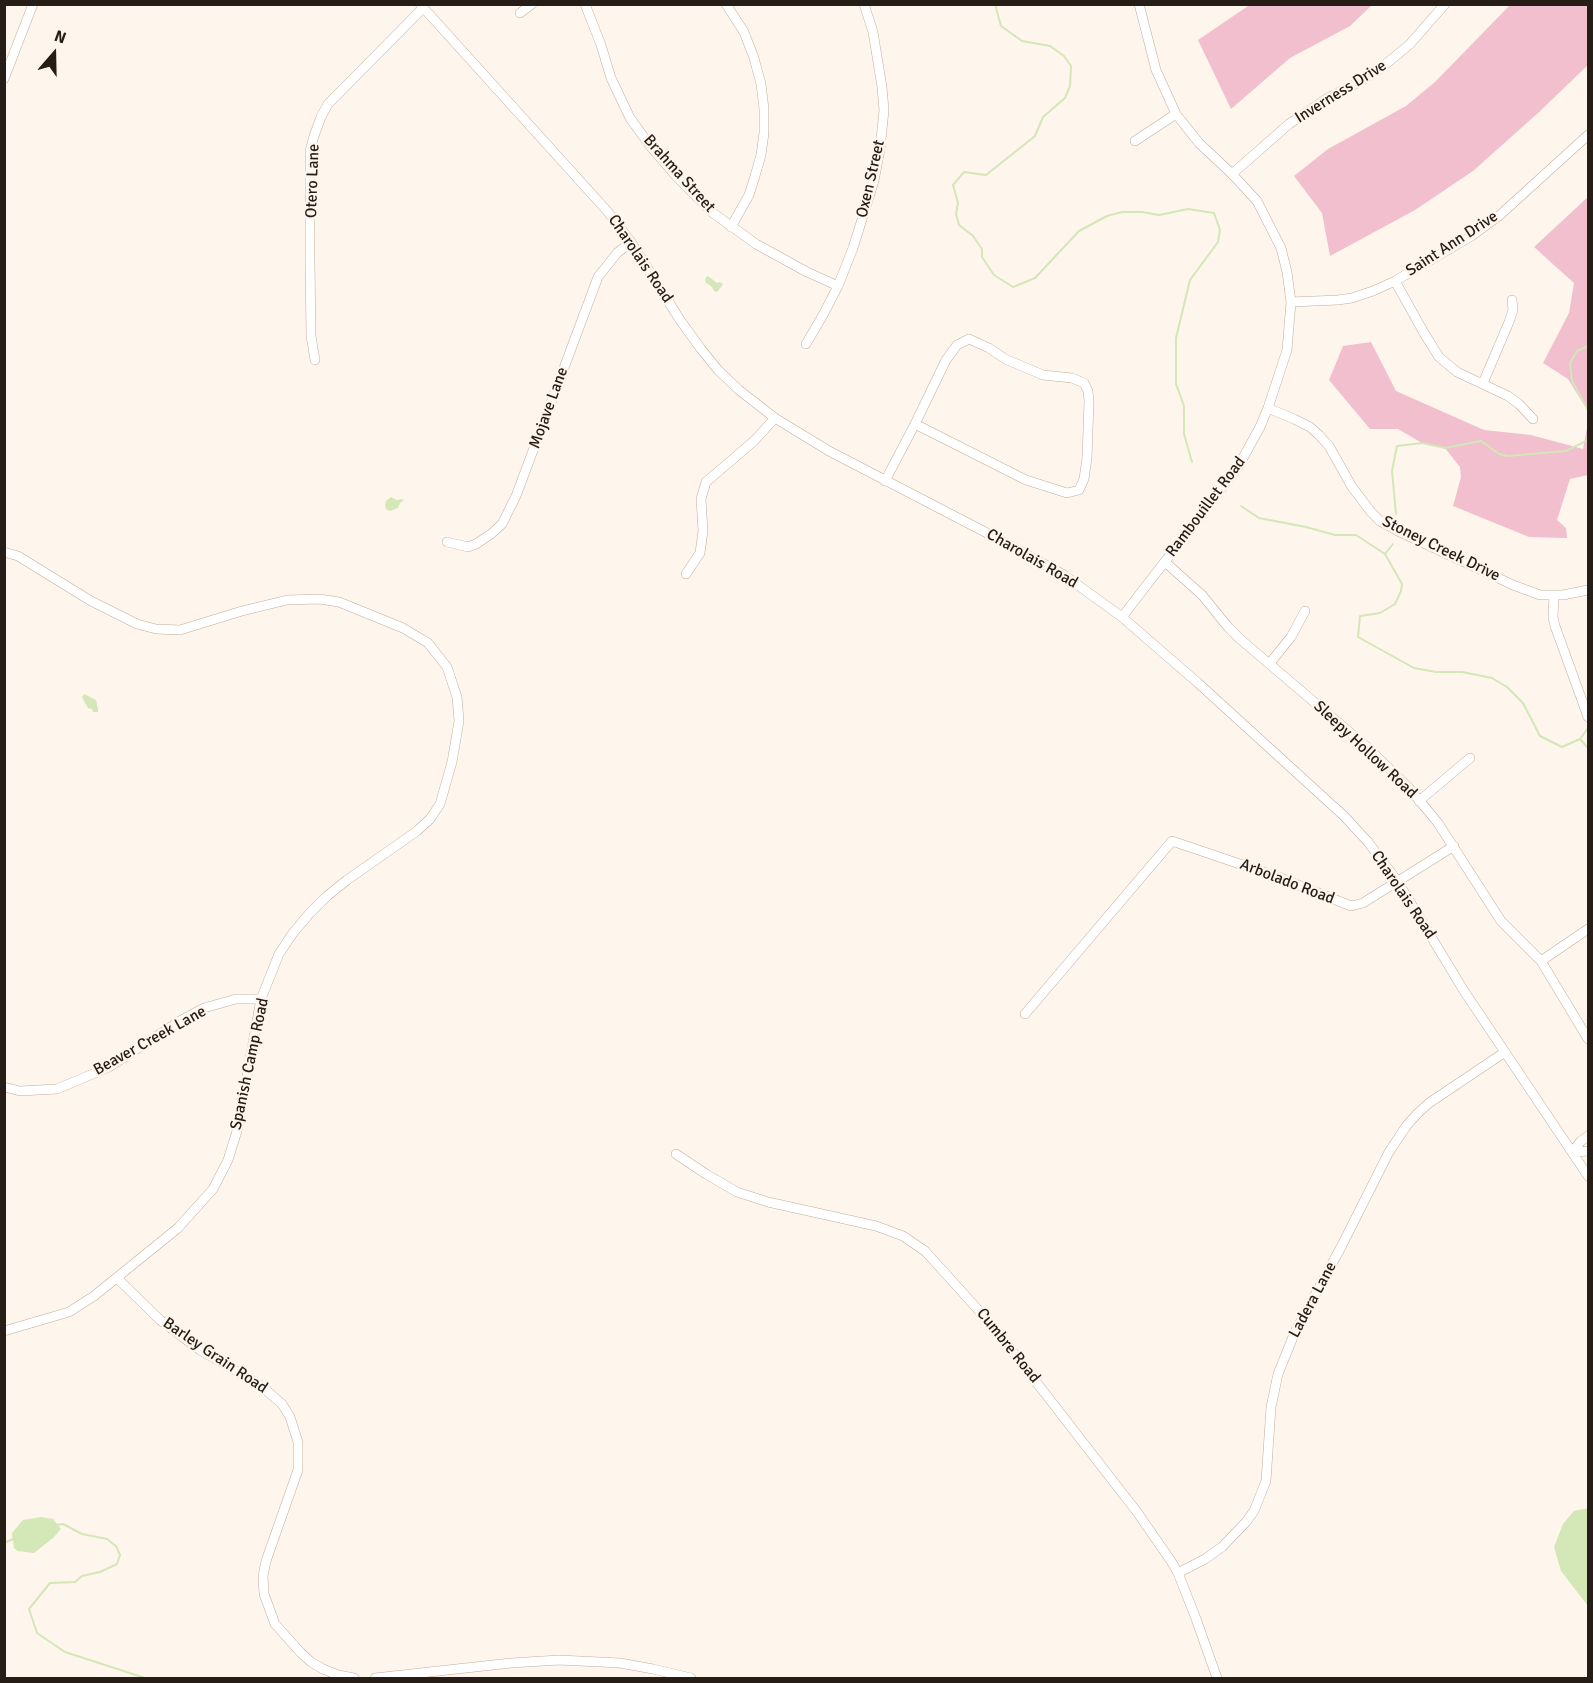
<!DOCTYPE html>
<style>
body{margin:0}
#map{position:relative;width:1593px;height:1683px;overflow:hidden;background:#fef5ec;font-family:Signika,sans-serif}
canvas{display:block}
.frame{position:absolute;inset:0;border:6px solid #251d16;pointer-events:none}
.north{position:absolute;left:24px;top:24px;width:60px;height:60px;-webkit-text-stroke:4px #fef5ec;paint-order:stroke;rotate:20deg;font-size:16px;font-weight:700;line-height:24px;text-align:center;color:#251d16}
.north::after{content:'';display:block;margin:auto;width:21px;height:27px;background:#251d16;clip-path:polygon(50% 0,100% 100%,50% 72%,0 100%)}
</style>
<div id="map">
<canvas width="1593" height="1683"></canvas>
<div class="frame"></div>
<div class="north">N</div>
</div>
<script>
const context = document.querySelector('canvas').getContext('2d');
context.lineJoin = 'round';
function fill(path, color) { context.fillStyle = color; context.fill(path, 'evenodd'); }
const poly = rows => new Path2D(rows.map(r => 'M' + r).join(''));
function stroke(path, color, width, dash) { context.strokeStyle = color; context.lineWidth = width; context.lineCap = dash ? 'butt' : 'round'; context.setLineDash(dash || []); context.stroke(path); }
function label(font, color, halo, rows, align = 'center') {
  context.font = font + ' Signika,sans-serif'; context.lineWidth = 5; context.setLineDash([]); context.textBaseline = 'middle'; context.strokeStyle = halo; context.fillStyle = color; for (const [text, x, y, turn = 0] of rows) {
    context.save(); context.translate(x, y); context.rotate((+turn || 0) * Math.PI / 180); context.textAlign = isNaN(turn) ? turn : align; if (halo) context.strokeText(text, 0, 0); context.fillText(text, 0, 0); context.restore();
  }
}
fill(poly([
 [1251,4,1372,4,1372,5,1350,26,1290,58,1231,109,1198,40],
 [1511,4,1588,5,1588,65,1538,113,1473,171,1415,210,1330,256,1322,213,1294,176,1328,149,1406,106,1435,82],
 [1588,197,1588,411,1568,379,1543,363,1569,313,1574,283,1534,247],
 [1371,342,1396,391,1484,430,1531,435,1583,449,1588,423,1588,475,1570,479,1557,520,1566,528,1567,538,1529,537,1453,506,1461,477,1460,467,1445,448,1422,443,1398,429,1370,429,1329,380,1343,346]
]), '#f1bfcd');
fill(poly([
 [708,276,717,283,720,282,723,284,717,292,714,291,712,287,705,282,706,277],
 [391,497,397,500,401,499,404,500,400,503,398,508,390,511,386,509,385,505,386,501],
 [84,694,96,700,98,709,98,712,93,712,92,709,88,708,82,697],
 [1588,1508,1588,1606,1561,1571,1554,1547,1563,1524,1574,1511],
 [41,1517,53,1519,61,1529,53,1538,34,1553,18,1551,14,1548,12,1533,23,1520]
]), '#d3e7b7');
stroke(poly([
 [995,4,1001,26,1022,41,1050,46,1064,56,1071,66,1070,86,1065,98,1043,117,1035,136,986,175,964,172,953,185,958,203,956,214,959,225,973,236,982,249,982,257,994,275,1013,287,1035,278,1079,231,1107,216,1122,212,1142,212,1159,215,1188,209,1214,213,1220,230,1218,242,1190,280,1176,338,1176,384,1184,406,1184,434,1192,462],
 [1588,346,1577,351,1570,363,1572,381,1588,410],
 [1241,506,1259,518,1306,527,1335,535,1356,535,1385,554,1402,584,1401,591,1395,604,1380,613,1360,616,1358,637,1414,668,1436,672,1462,672,1492,678,1507,687,1523,703,1540,736,1562,747,1580,739,1588,728],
 [1396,514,1392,471,1397,446,1422,443,1445,448,1481,441,1499,454,1508,456,1566,451,1588,440],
 [1385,554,1393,544],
 [1580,739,1588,748],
 [55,1525,63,1524,82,1534,107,1539,116,1546,120,1555,117,1564,100,1572,82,1576,75,1582,50,1583,29,1609,37,1633,65,1652,145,1678],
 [4,1543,13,1539]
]), '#d3e7b7', 2);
const minor = poly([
 [420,4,608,212,631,242,680,320,701,349,718,370,739,390,775,418,829,451,987,533,1064,575,1122,617,1198,683,1344,816,1368,842,1398,882,1464,991,1588,1176],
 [585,4,601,45,611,78,630,118,651,147,677,177,713,213,756,244,807,272,838,286],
 [726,4,744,32,754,58,761,84,764,109,764,133,761,155,755,176,749,195,731,227],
 [520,13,532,4],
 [4,79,33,4],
 [1135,141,1176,114],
 [1232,174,1289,124,1328,98,1361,81,1381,68,1410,44,1445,4],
 [1395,281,1424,333,1439,357,1457,372,1508,396,1519,404,1533,419],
 [1291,302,1338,300,1352,298,1373,291,1395,281,1473,235,1500,215,1588,135],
 [969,339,989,348,1005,359,1043,375,1072,378,1084,383,1088,391,1089,401,1087,458,1084,479,1079,490,1067,493,1026,480,915,424,946,360,957,345,969,339],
 [806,344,823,315,838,286,853,248,874,181,880,149,884,110,882,87,873,32,864,4],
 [315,360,311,336,310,262,310,151,314,136,321,117,328,104,423,8],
 [1483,383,1509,322,1513,310,1512,300],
 [1268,408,1294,419,1310,427,1319,435,1329,446,1352,487,1371,512,1380,521,1402,533,1513,585,1540,595,1563,595,1588,590],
 [885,481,915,424],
 [447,542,468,547,476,544,491,534,502,524,516,496,598,277,617,253,631,242],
 [4,552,18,556,91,601,137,624,156,629,180,630,242,611,287,600,319,599,339,602,403,628,428,643,447,667,457,697,459,721,452,762,440,804,430,819,417,831,347,880,327,896,309,914,293,933,279,954,261,999,237,1131,228,1160,213,1189,178,1228,94,1296,69,1312,4,1331],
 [1165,562,1202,595,1228,627,1240,639,1367,747,1409,788,1438,823,1501,921,1541,961,1588,1039],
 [686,574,700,553,703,531,701,499,706,482,754,441,775,418],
 [1554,595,1553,617,1555,626,1588,717],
 [1122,617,1238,467,1260,427,1268,408,1287,350,1291,302,1287,272,1281,248,1257,201,1232,174,1199,143,1176,114,1156,70,1139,4],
 [1270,663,1291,637,1305,611],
 [1419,801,1470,758],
 [1541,961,1588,929],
 [1025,1014,1172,841,1278,877,1351,906,1363,903,1454,846],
 [4,1087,20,1091,57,1089,109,1067,180,1021,204,1008,236,999,261,999],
 [1572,1152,1581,1141,1588,1136],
 [1572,1152,1588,1151],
 [676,1154,706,1174,737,1192,768,1202,876,1226,903,1236,925,1251,992,1325,1137,1512,1171,1561,1178,1573,1195,1616,1217,1678],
 [117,1278,160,1320,200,1350,260,1385,282,1404,290,1417,298,1442,298,1470,266,1561,263,1576,264,1594,275,1624,301,1653,311,1662,323,1669,338,1675,354,1678],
 [1178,1573,1205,1559,1222,1547,1246,1522,1254,1511,1266,1481,1271,1407,1278,1374,1295,1332,1340,1249,1389,1152,1407,1125,1418,1113,1429,1103,1505,1052],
 [375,1678,511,1663,559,1660,620,1663,653,1669,691,1678]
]);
stroke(minor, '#c3ad9a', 10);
stroke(minor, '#fff', 9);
label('16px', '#251d16', '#fef5ec', [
 ["Inverness Drive",1341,92,-32],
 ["Brahma Street",679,174,48],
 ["Oxen Street",871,179,-77],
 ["Otero Lane",313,181,-88],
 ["Saint Ann Drive",1452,244,-33],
 ["Charolais Road",640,259,56],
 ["Mojave Lane",549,408,-70],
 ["Rambouillet Road",1206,507,-53],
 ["Stoney Creek Drive",1441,549,26],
 ["Charolais Road",1032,559,30],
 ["Sleepy Hollow Road",1365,750,43],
 ["Arbolado Road",1287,882,21],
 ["Charolais Road",1403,895,56],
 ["Beaver Creek Lane",150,1041,-29],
 ["Spanish Camp Road",250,1064,-78],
 ["Ladera Lane",1313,1300,-62],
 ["Cumbre Road",1008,1346,51],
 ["Barley Grain Road",215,1356,34]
]);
</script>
